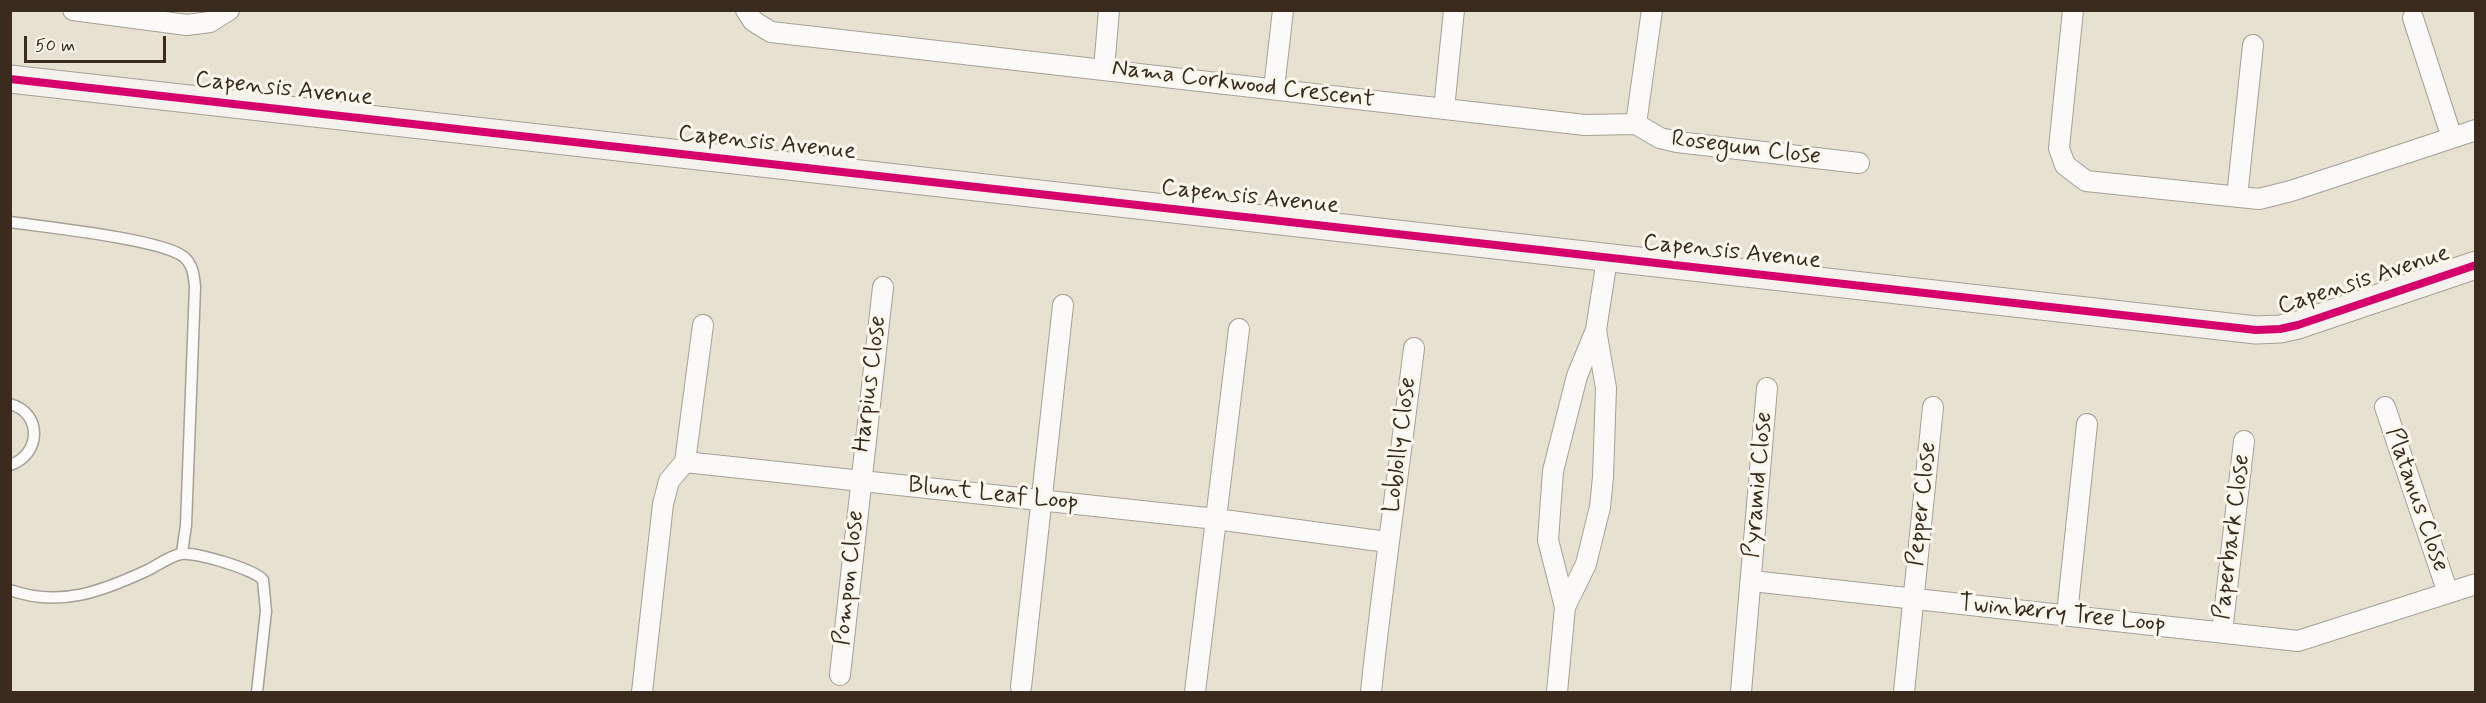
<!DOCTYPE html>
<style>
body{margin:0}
#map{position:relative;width:2486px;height:703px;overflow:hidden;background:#e7e1d2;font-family:Mynerve,sans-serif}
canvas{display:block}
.frame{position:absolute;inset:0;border:12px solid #3b2a1e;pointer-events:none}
.scale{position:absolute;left:24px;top:36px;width:142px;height:27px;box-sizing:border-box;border:3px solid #3b2a1e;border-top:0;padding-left:8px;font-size:18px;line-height:21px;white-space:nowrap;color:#3b2a1e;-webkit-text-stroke:4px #fbf7ec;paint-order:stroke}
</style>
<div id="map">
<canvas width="2486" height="703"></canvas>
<div class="frame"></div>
<div class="scale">50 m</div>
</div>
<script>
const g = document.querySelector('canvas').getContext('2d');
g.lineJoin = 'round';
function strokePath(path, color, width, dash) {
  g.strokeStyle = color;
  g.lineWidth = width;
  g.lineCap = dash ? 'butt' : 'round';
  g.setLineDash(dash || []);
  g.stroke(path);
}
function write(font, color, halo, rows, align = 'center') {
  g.font = font + ' Mynerve,sans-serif';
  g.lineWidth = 6;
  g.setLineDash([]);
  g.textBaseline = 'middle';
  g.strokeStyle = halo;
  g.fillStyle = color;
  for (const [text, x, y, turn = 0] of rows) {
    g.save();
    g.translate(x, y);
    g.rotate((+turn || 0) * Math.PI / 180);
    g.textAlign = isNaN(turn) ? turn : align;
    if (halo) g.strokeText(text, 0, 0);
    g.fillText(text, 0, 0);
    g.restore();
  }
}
const lane = new Path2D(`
 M10,222c34,5 152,17 174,35 9,8 10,19 11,30l-9,238 -4,28
 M10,404c33,9 31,51 0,61
 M10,590c50,18 93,1 138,-20 10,-5 22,-14 33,-16 13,-3 75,16 82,26l3,31 -9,81`);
const street = new Path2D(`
 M73,10l114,15 23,-3 19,-12
 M746,10l7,11 18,11 814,93 51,-1
 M2073,10l-14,138 6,17 21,16 173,18 32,-8 185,-61
 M2413,18l39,120
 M1104,69l5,-59
 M1274,89l9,-79
 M1444,109l10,-99
 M1636,124l24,14 17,4 182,21
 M1636,124l16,-114
 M2237,197l16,-152
 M2385,407l63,186
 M685,462l531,57 171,23
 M685,462l18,-137
 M1752,581l546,60 178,-57
 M1565,607l-17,-67 5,-69 24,-95 19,-46 11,-71
 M2067,614l20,-190
 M2222,632l22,-191
 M840,675l43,-388
 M1021,687l42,-382
 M642,692l21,-188 6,-23 16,-19
 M1195,692l44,-363
 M1371,692c12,-115 29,-229 43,-344
 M1557,692l8,-85 21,-43 14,-57 3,-30 3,-89 -10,-58
 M1741,692l26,-304
 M1904,692l29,-285`);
const secondary = new Path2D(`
 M10,79l2246,251 24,-1 18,-4 178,-60`);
strokePath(lane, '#a6a096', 13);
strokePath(street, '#a6a096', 22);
strokePath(secondary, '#a6a096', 29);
strokePath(lane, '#fbfaf8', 10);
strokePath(street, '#fbfaf8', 20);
strokePath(secondary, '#f5f2ee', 27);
strokePath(new Path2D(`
 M10,79l2246,251 24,-1 18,-4 178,-60`), '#d6006c', 8);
write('24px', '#3b2a1e', '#fbf7ec', [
 ["Nama Corkwood Crescent",1243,85,7],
 ["Capensis Avenue",284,90,6],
 ["Capensis Avenue",767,144,6],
 ["Rosegum Close",1746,149,7],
 ["Capensis Avenue",1250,198,6],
 ["Capensis Avenue",1732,253,6],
 ["Capensis Avenue",2364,281,-18],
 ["Harpius Close",871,384,-83],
 ["Loblolly Close",1401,445,-83],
 ["Pyramid Close",1759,485,-85],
 ["Blunt Leaf Loop",993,495,6],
 ["Platanus Close",2416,500,71],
 ["Pepper Close",1923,504,-84],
 ["Paperbark Close",2233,537,-83],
 ["Pompon Close",850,578,-84],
 ["Twinberry Tree Loop",2062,615,6]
]);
</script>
